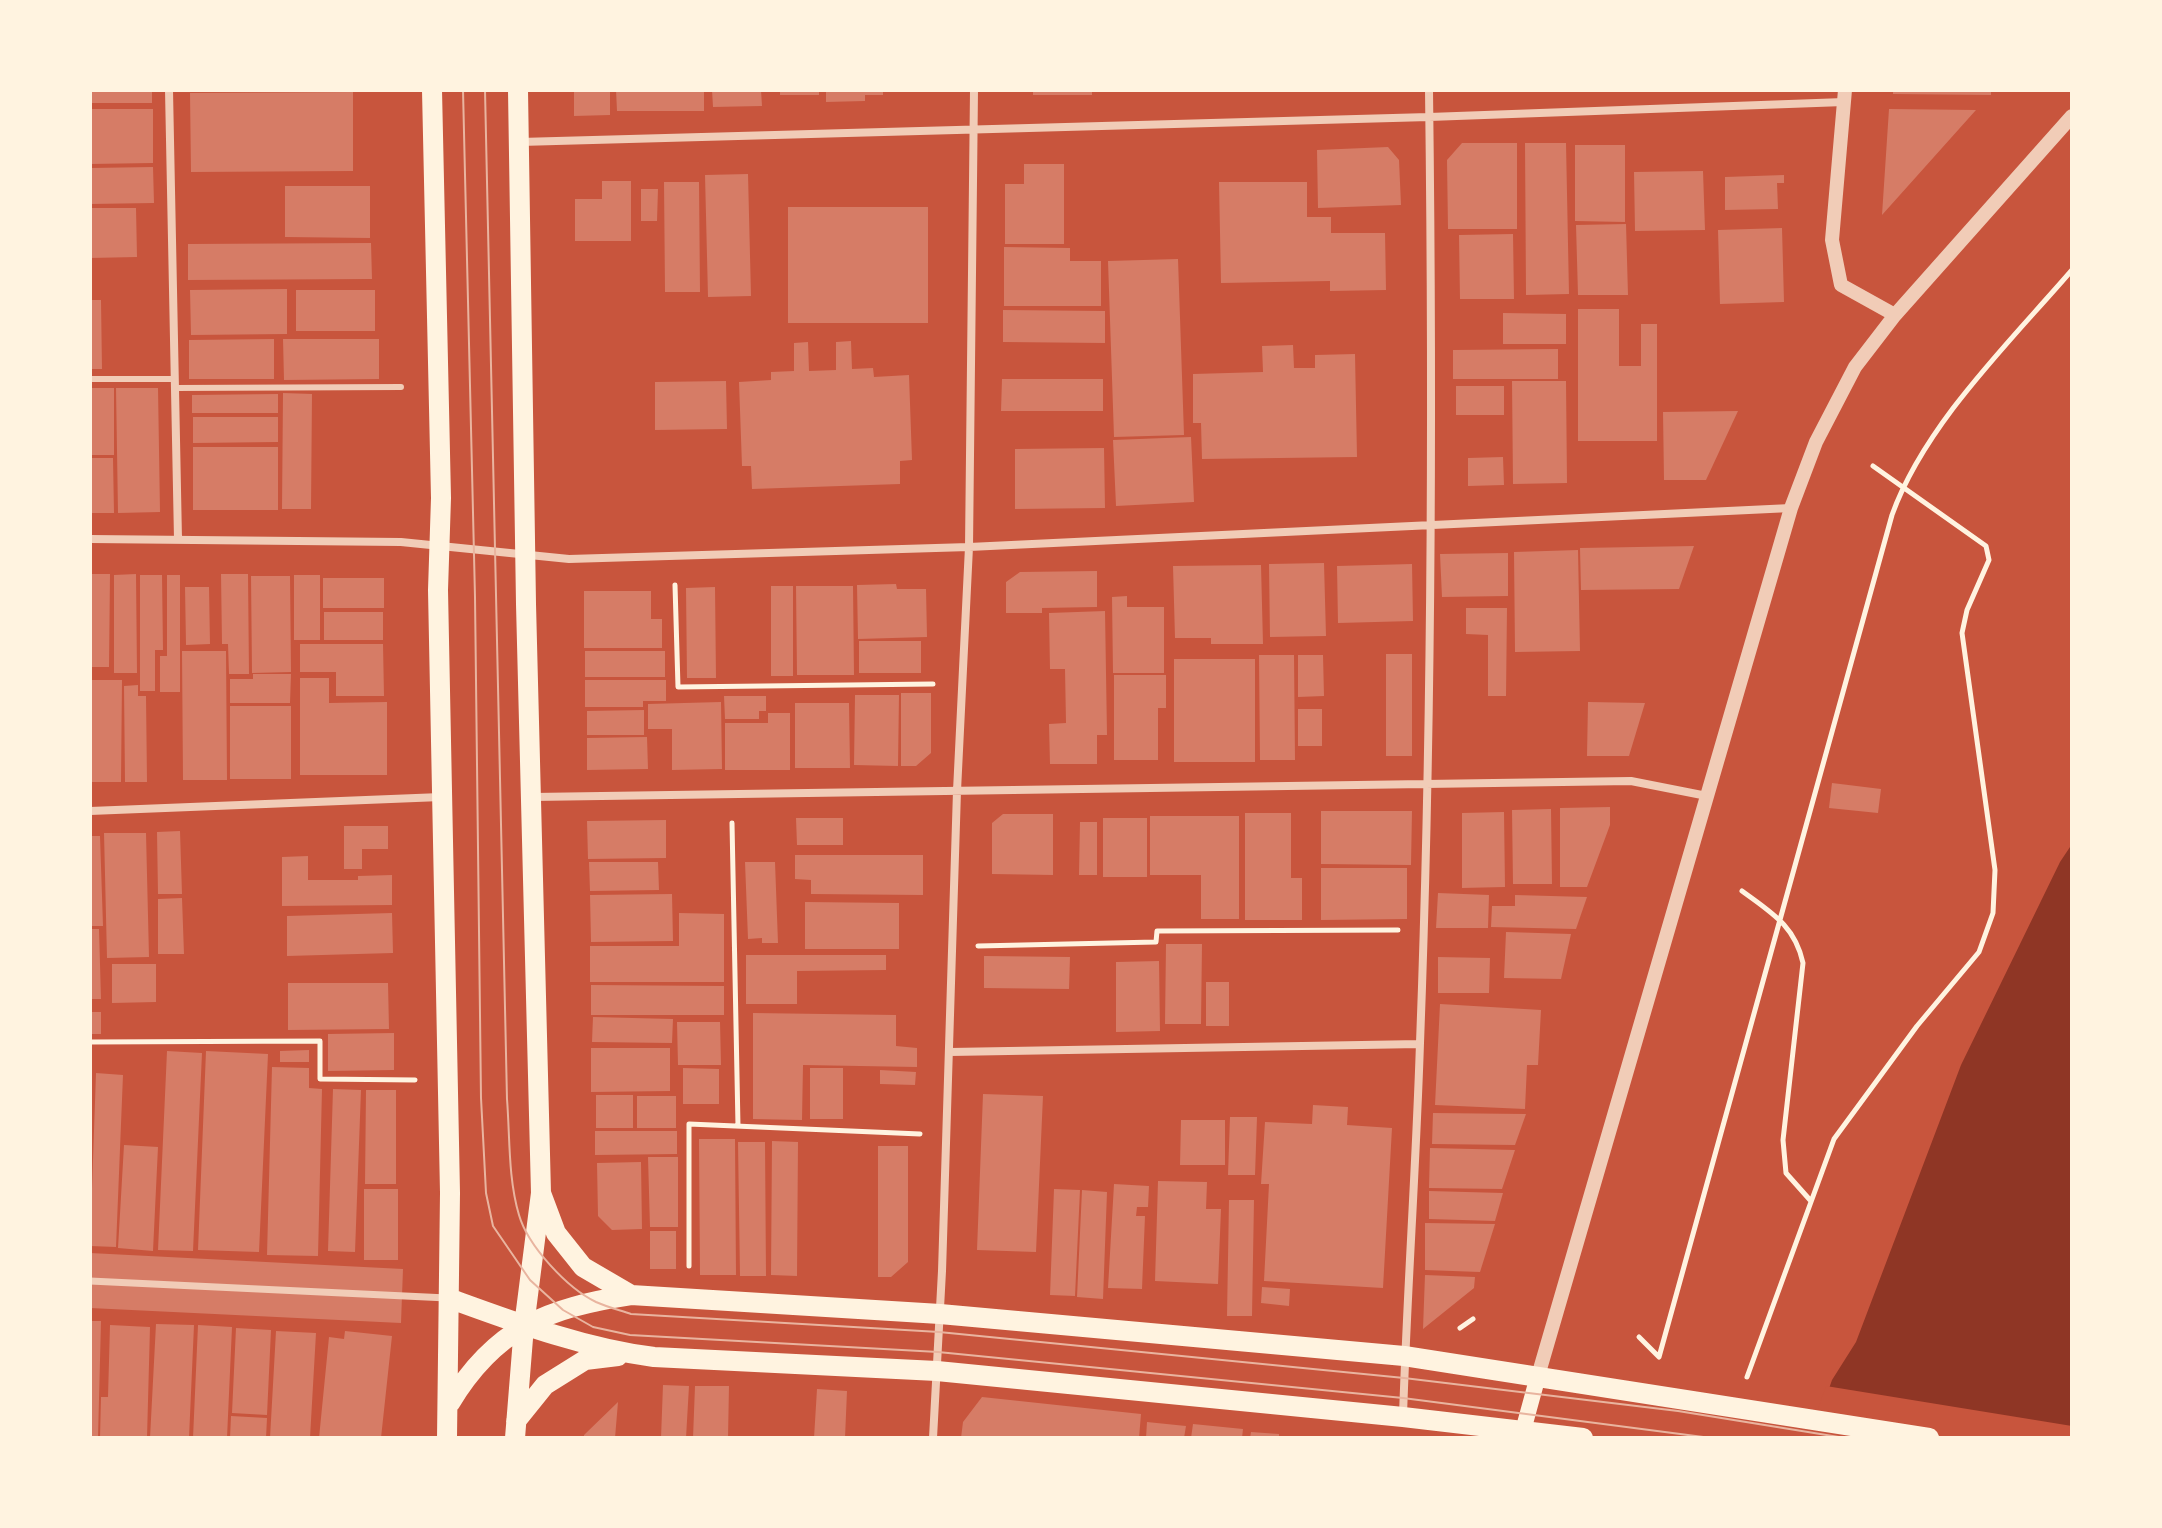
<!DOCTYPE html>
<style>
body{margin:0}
#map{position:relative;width:2162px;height:1528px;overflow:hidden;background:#c8553d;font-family:"DejaVu Sans",sans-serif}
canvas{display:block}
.frame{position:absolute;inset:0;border:92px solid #fff3e0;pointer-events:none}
</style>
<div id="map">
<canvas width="2162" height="1528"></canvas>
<div class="frame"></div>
</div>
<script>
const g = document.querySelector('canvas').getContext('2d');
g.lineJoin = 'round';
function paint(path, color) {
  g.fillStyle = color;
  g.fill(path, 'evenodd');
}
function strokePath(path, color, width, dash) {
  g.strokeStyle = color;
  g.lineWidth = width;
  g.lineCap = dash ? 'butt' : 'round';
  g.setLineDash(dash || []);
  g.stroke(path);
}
paint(new Path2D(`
 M2072,844v594h-260l20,-58 24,-38 105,-277 99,-203z`), '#8f3625');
paint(new Path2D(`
 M1826,1386l246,40v12h-264z`), '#c8553d');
paint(new Path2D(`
 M90,90h62v13h-62z
 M574,90h36v25l-36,1z
 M616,90h88v21h-87z
 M712,90h49l1,16 -49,1z
 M780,90h39v5h-39z
 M826,90h57v5h-18v6l-39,1z
 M1033,90h59v5h-59z
 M1893,90h98v5l-98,-1z
 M353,92v79l-162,1 -1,-79z
 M90,109h63v54l-63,1z
 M1889,109l87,1 -94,105z
 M1462,143h55v86h-69l-1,-69z
 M1525,143h41l3,151 -43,1z
 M1575,145h50v77l-50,-1z
 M1388,147l11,13 2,45 -83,3 -1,-58z
 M1024,164h40v80h-59v-60h19z
 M153,167l1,36 -64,1v-36z
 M1703,171l2,59 -70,1 -1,-59z
 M748,174l3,122 -43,1 -3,-122z
 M1784,175v8h-7l1,26 -53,1v-33z
 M602,181h29v60h-56v-42h27z
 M664,182h35l1,110h-35z
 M1219,182h88v35h24v16h54l1,57 -56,1v-10l-109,2z
 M285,186h85v52l-85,-1z
 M641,189h17l-1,32h-16z
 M788,207h140v116h-140z
 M90,208h46l1,49 -47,1z
 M1626,224l2,71h-50l-2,-70z
 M1782,228l2,74 -64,2 -2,-74z
 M1513,234l1,65h-54l-1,-64z
 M371,243l1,36 -184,1v-36z
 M1004,247l66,1v13h31v45h-97z
 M1178,259l6,176 -70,2 -6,-176z
 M287,289v45l-96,1 -1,-45z
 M296,290h79v41h-79z
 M90,300h11l1,69h-12z
 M1578,309h41v57h22v-42h16v117h-79z
 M1003,310l102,1v32l-102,-1z
 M1503,313l63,1v30h-63z
 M274,339v40h-85v-39z
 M283,339h96v40l-95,1z
 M851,341l1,28 21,-1 1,9 35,-2 3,85 -12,1v23l-148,5 -1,-23h-9l-3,-84 32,-2v-8l23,-1v-28l14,-1 1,29 27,-1v-28z
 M1293,345l1,23h21v-13l40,-1 2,103 -155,2 -1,-36h-8v-49l70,-2 -1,-26z
 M1558,349v30h-105v-29z
 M1002,379h101v32h-102z
 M726,381l1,48 -72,1v-48z
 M1512,381h54l1,102 -54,1z
 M1456,386h48v29h-48z
 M90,388h24v67h-24z
 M116,388h42l2,124 -42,1z
 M283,393l29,1 -1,115h-29z
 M278,394v19h-86v-18z
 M1738,411l-32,69h-42l-1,-68z
 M193,417h85v25l-85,1z
 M1191,437l3,65 -78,4 -3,-66z
 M193,447h85v63h-85z
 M1104,448l1,60 -90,1v-60z
 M1503,457l1,28 -36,1v-28z
 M90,458h23l1,55h-24z
 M1694,546l-15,43 -98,1 -1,-42z
 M1578,550l2,101 -65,1 -1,-100z
 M1508,553v43l-66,1 -2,-43z
 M1324,563l2,73 -56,1 -1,-73z
 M1412,564l1,57 -75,2 -1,-57z
 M1261,565l2,79h-52v-6h-36l-2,-72z
 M1097,571v36l-55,1v5h-36v-31l14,-10z
 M90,574h20l-1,93h-19z
 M136,574l1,99h-23v-98z
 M221,574h27l1,100h-20l-1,-30h-6z
 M140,575h22l1,75h-8v41h-15z
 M167,575h13v117h-20v-36h7z
 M294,575h26v65h-26z
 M251,576h39l1,96 -39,1z
 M323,578h61v30h-61z
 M896,584l1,5h29l1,48 -69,2 -1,-54z
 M771,586h22v90h-22z
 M796,586h57l1,89h-57z
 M185,587h24l1,57 -24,1z
 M715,587l1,91h-29l-1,-90z
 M584,591h67v28h11v29h-78z
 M1127,596v11h37v66h-51l-1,-76z
 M1466,608h41l-1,88h-18v-61l-22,-1z
 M1105,611l2,124h-10v29h-47l-1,-40 17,-1 -1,-54h-15l-1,-56z
 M324,612h59v28h-59z
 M859,641h62v32h-62z
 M300,644h83l1,52h-48v-24h-36z
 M182,651h44l1,129h-44z
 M585,651h80v26h-80z
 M1386,654h26v102h-26z
 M1259,655h35l1,105h-35z
 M1298,655h25l1,41 -26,1z
 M1174,659h81v103h-81z
 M253,674h38l-1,29h-60v-24h23z
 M1114,675h52v33h-8v52h-44z
 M300,678h29v25l58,-1v73h-87z
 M90,680h32l-1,102h-31z
 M585,680h81v21h-23v6h-58z
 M138,685v11h8l1,86h-22l-1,-96z
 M901,693h30v60l-15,13h-15z
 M855,695h44l-1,71 -44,-1z
 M724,696h42v15h-7v8h-34z
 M721,702l1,67 -50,1v-41h-24v-25z
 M1588,702l57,1 -16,53h-42z
 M795,703h54l1,65h-55z
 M230,706h61v73h-61z
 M1298,709h24v37h-24z
 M644,710v25h-57v-24z
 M768,713h22v57h-65v-47h43z
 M647,737l1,32 -61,1v-32z
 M1832,783l49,6 -3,24 -49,-5z
 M1610,807v18l-23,62h-27v-79z
 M1551,809l1,75h-39l-1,-74z
 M1321,811h91l-1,54 -90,-1z
 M1504,812l1,75 -43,1v-75z
 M1245,813h46v65h11v42h-57z
 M1003,814h50v61l-61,-1v-51z
 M1150,816h89v103h-38v-44h-51z
 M796,818h47v27h-46z
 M1103,818h44v59h-44z
 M666,820v38l-78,1 -1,-38z
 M1080,822h17v53h-18z
 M344,826h44v23h-26v20h-18z
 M180,831l2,63h-24l-1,-62z
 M104,833h42l3,124 -42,1z
 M90,836h10l3,90h-13z
 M795,855h128v40l-112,-1v-14l-16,-1z
 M308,856v24h50v-4l34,-1v30l-110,1v-49z
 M589,862h69l1,28 -69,1z
 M745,862h30l3,81h-16v-5l-14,1z
 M1321,868h86v51l-86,1z
 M1438,893l51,2 -1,33h-52z
 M672,894l1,47 -82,1 -1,-47z
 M1515,895l72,2 -11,32 -85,-2 1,-21h23z
 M182,898l2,56h-26v-55z
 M805,902l94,1v46h-94z
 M392,913l1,40 -106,3v-40z
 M679,913l45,1v68h-134v-36h89z
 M90,929h9l2,70h-11z
 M1506,932l65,2 -10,45 -57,-1z
 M1166,944h36l-1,80h-36z
 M746,955h140v15l-89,1v33h-51z
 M984,956l86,1 -1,32 -85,-1z
 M1438,957l52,1 -1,35h-51z
 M1159,961l1,70 -44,1v-70z
 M112,964h44v38l-44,1z
 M1206,982h23v44h-23z
 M288,983h100l1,46 -101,1z
 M591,985l133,1v29h-133z
 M1440,1004l101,6 -3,55h-11l-2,44 -90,-4z
 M90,1012h11v22h-11z
 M753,1013l143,2v31l21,2v19l-114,-2 -1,55 -49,-1z
 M593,1017l80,2 -1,24 -80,-1z
 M677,1022h43l1,43h-43z
 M394,1033v37l-66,1v-37z
 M591,1048h79v43l-79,1z
 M309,1050v12h-29v-11z
 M167,1051l35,2 -9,198 -35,-1z
 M206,1051l62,3 -9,198 -61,-2z
 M272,1067l37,1v20l13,1 -4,167 -51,-1z
 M683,1068l36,1v35h-36z
 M810,1068h33v51h-33z
 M880,1070l36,2 -1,13 -35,-1z
 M96,1073l27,2 -7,172 -26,-1z
 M333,1089l28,1 -6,162 -27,-1z
 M366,1090h30v94h-31z
 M983,1094l60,2 -7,156 -59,-2z
 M596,1095h37v33h-37z
 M637,1096h39v32h-39z
 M1313,1105l35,2 -1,18 45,3 -9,160 -119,-7 5,-97h-8l4,-62 47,2z
 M1433,1113l93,1 -11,31 -83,-1z
 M1230,1117h27l-2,58h-27z
 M1181,1120h44v45h-45z
 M595,1131h82v23l-82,1z
 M699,1139h36l1,136h-36z
 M772,1141l26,1 -1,134 -26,-1z
 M738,1142h27l1,134h-26z
 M124,1145l34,2 -5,104 -35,-3z
 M878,1146h30v116l-17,15h-13z
 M1430,1148l85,2 -13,39 -73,-1z
 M648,1157h30v70h-28z
 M641,1162l1,67 -30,1 -14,-14 -1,-53z
 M1158,1181l49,1 -1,27h15l-3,75 -63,-3z
 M1114,1184l35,2 -1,21h-11l-1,9h9l-3,73 -34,-1z
 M364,1189h34v71h-34z
 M1054,1189l26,1 -5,106 -25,-1z
 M1082,1190l25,2 -4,107 -26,-2z
 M1429,1191l74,2 -8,28 -66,-2z
 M1229,1200h25l-2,116h-25z
 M1425,1223l70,1 -15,48 -55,-2z
 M650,1231h26v38h-26z
 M90,1253l313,16 -2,54 -311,-15z
 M1425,1275l50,2 -1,11 -51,41z
 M1262,1287l28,2 -1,17 -28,-3z
 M90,1321h11l-3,117h-8z
 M156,1324l38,1 -5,113h-39z
 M110,1325l40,2 -3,111h-47l1,-41h7z
 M198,1325l34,2 -5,111h-34z
 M236,1328l35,2 -4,85 -35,-2z
 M276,1331l40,2 -6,105h-40z
 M345,1331l47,5 -11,102h-62l10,-101 15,2z
 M663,1385l26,1 -3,52h-25z
 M695,1386h34l-1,52h-35z
 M817,1389l30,2 -2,47h-31z
 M982,1397l159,17 -2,24h-178l2,-16z
 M618,1402l-3,36h-31v-3z
 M231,1416l36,2 -1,20h-36z
 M1147,1422l39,4 -2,12h-38z
 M1193,1424l50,5 -1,9h-51z
 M1251,1432l28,2v4h-29z`), '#d67c66');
strokePath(new Path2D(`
 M675,585l3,102 255,-3
 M732,823l6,303
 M1742,891c30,22 53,35 61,72l-20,177 3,33 24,27
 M978,946l178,-4 1,-11 241,-1
 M90,1042l230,-1v38l95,1
 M689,1266v-142l231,10
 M1460,1328l13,-9
 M1639,1337l20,20 233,-842c33,-91 117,-172 180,-245
 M1747,1377l87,-238 83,-113 62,-74 14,-39 2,-43 -33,-237 5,-23 22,-50 -3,-14 -113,-80`), '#fff3e0', 5);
strokePath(new Path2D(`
 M90,379h85
 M175,388l226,-1`), '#f1ccb7', 6);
strokePath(new Path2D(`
 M90,1281l357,17`), '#f1ccb7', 7);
strokePath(new Path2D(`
 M169,90l9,449
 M520,142l909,-25 415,-15
 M90,539l311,3 168,17 400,-12 822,-39
 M533,797l1098,-16 76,15
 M90,811l351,-14
 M950,1052l470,-8
 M1403,1416c4,-124 13,-248 17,-373 12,-317 13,-635 9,-953
 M933,1438l9,-167 15,-480 12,-244 5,-457`), '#f1ccb7', 8);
strokePath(new Path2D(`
 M1845,90l-13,150 9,45 54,30
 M1538,1376l253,-868 25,-66 39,-75 40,-52 177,-199`), '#f1ccb7', 14);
strokePath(new Path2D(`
 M1521,1438l17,-62`), '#fff3e0', 16);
strokePath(new Path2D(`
 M432,90l9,408 -3,92 12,603 -3,245
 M541,1193l15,40 27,34 48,28 309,19 464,42 525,82
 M451,1299c66,24 133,49 203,58l283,14 466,46 180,21
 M450,1403c45,-75 97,-95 181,-108
 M516,1421l29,-36 40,-25 33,-4
 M515,1438l9,-112 17,-133 -15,-589 -8,-514`), '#fff3e0', 20);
strokePath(new Path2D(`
 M463,90l12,507 6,501 5,95 7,33 37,54 33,30 30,17 37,8 308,17 465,46 308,40
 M485,90l22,1009c3,38 1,79 12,116 9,31 48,73 77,87 11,5 23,8 35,12l308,18 465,46 274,33 167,27`), '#e9b49f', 2);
</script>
